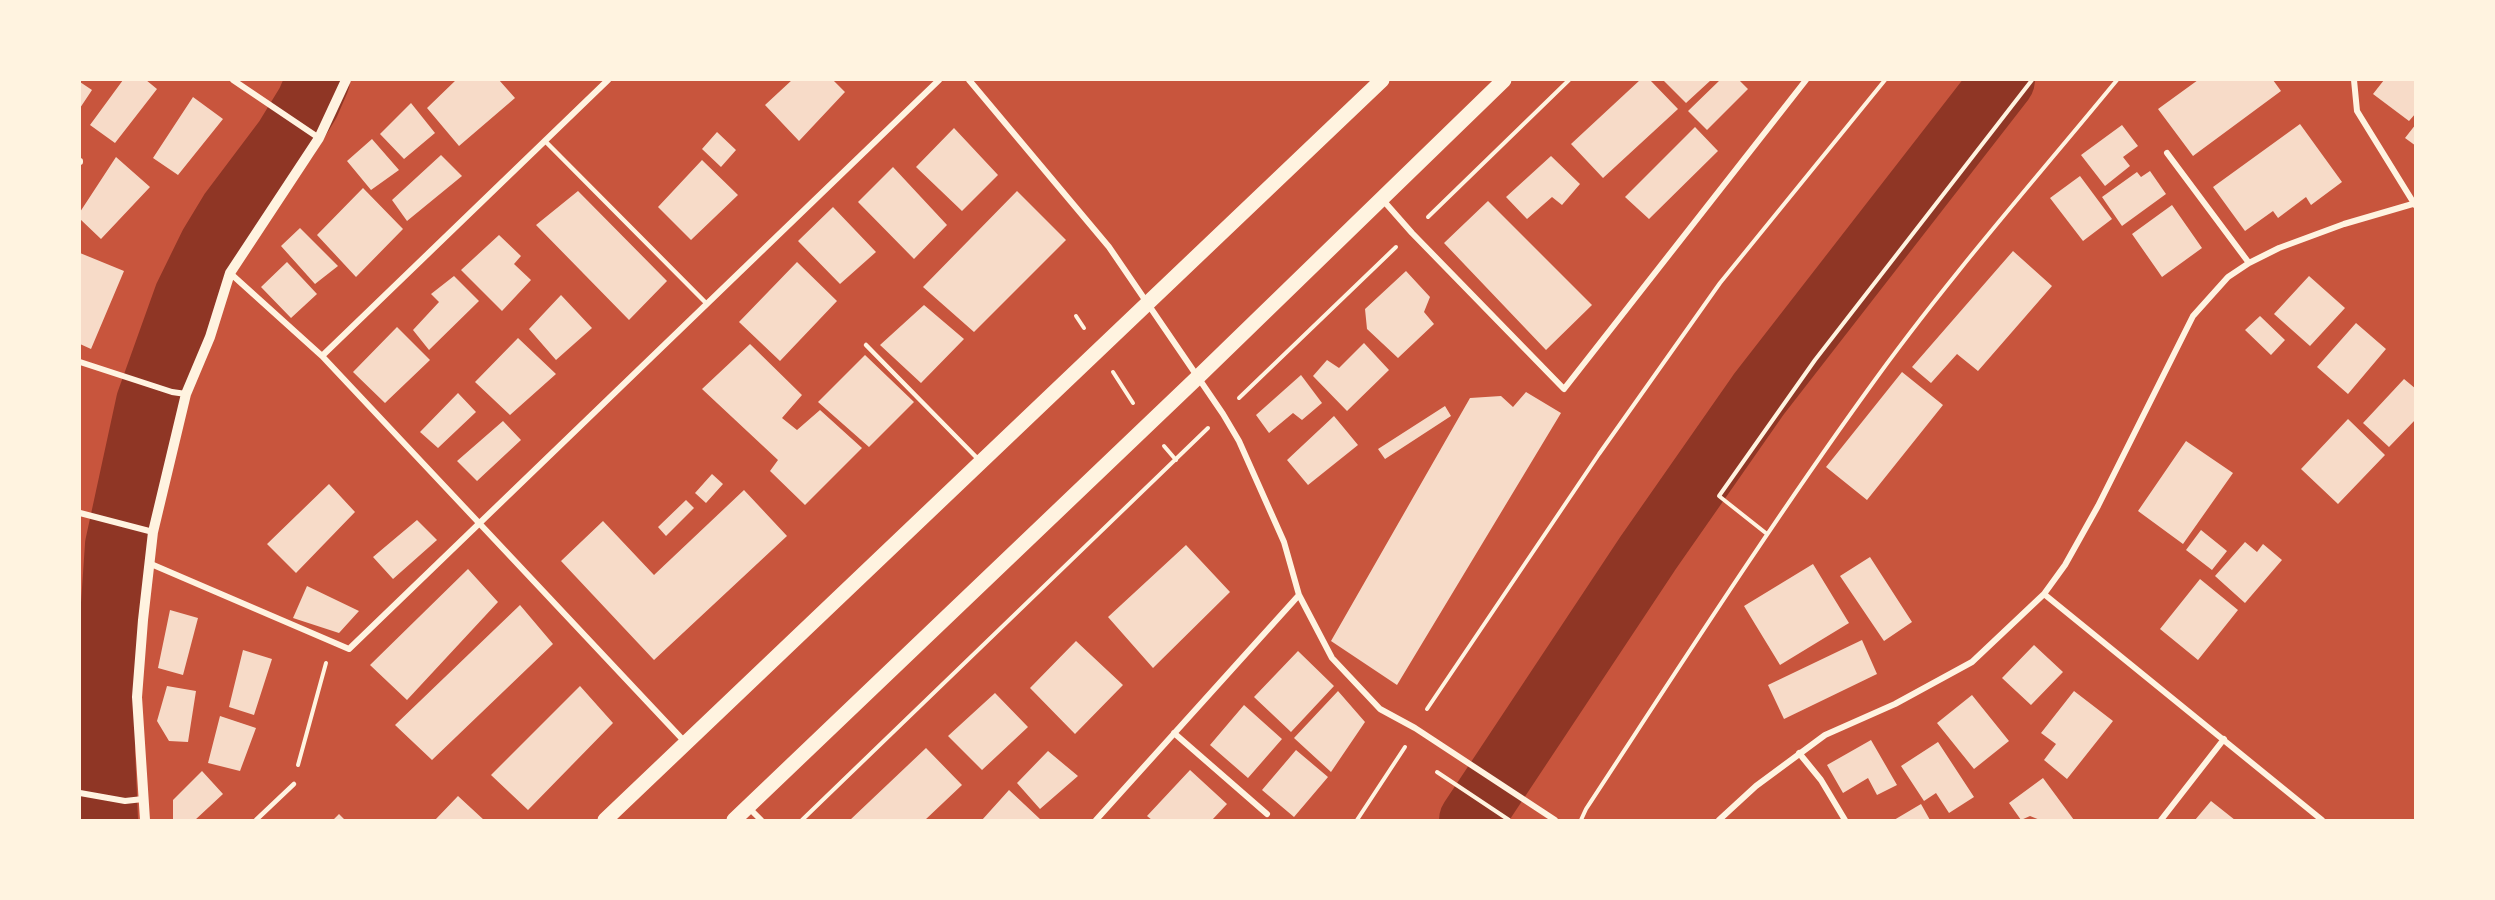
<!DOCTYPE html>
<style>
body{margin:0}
#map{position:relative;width:2495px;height:900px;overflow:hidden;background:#c8553d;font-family:"Space Grotesk",sans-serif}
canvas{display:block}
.frame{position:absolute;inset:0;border:81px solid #fff3e0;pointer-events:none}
</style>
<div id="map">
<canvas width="2495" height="900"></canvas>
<div class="frame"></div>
</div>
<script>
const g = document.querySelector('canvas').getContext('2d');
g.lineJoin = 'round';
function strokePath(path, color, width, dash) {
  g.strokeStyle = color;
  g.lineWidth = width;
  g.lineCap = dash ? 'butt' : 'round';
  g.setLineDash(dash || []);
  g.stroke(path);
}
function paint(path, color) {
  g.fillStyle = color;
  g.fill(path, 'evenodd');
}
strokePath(new Path2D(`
 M106,820l-3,-69 14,-206 31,-143 38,-106 25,-51 20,-33 55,-73 22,-36 10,-23
 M1471,820l177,-267 111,-159 244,-314`), '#8f3625', 64);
paint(new Path2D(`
 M123,80h23l11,9 -42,54 -25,-18z
 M456,80h43l16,18 -56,48 -32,-38z
 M792,80h41l12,12 -46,49 -34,-36z
 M1640,80h10l28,29 -75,69 -32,-34z
 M1663,80h48l-25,23z
 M1720,80h19l9,9 -41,41 -19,-19z
 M2198,80h75l8,11 -88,65 -35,-47z
 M2384,80h32v33l-7,8 -36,-27z
 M80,82l12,8 -12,18z
 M193,97l30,22 -45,56 -25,-17z
 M411,103l24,30 -31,26 -24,-25z
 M2300,124l42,58 -31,23 -5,-8 -28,21 -5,-7 -28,20 -32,-44z
 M2416,124v22l-11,-8z
 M2122,125l16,21 -15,11 7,9 -25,20 -24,-31z
 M1695,127l23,24 -69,68 -24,-22z
 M954,128l44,47 -36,36 -46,-44z
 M717,132l19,18 -15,17 -19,-18z
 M372,139l27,31 -28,20 -24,-29z
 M441,155l21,21 -55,45 -15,-21z
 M1551,156l29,28 -18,21 -10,-8 -25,22 -21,-22z
 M116,157l34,30 -49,52 -21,-20v-7z
 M702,160l36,35 -47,45 -33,-33z
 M893,167l54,58 -33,34 -56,-57z
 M2150,171l16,23 -44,32 -20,-29 35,-25 4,5z
 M2080,176l32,43 -29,22 -33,-43z
 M363,188l40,41 -47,48 -39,-42z
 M578,191l89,90 -38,39 -93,-95z
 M1017,191l49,49 -92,92 -51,-45z
 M1488,201l104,104 -46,45 -102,-107z
 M2172,205l30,43 -40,29 -30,-43z
 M833,207l43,45 -36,32 -42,-43z
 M300,228l38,38 -23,18 -34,-38z
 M499,235l22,21 -7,8 17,16 -29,31 -41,-41z
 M2013,251l39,35 -74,85 -21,-17 -26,29 -19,-16z
 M80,253l44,18 -33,78 -11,-5z
 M287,262l30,32 -26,24 -30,-31z
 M797,262l40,39 -57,60 -41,-39z
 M1406,271l24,26 -6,15 10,12 -36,34 -31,-29 -2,-20z
 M454,276l25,25 -50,49 -16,-20 26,-28 -8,-8z
 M2309,276l36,32 -35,38 -36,-32z
 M561,295l31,33 -36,32 -27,-31z
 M924,305l40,34 -43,44 -41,-38z
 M2260,316l25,24 -14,15 -26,-25z
 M2356,323l30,26 -38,45 -31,-27z
 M397,327l33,33 -45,43 -32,-31z
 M518,338l38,36 -46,41 -35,-33z
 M1364,343l25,27 -42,41 -34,-35 14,-16 12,8z
 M750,344l52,51 -20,23 15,12 23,-20 42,38 -57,57 -35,-34 8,-11 -76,-71z
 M865,355l49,47 -45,45 -51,-45z
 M1902,372l41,33 -76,95 -41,-33z
 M1301,375l21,28 -20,17 -9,-7 -24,20 -13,-18z
 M2404,379l12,10v30l-27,28 -26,-24z
 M1526,392l35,21 -164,272 -66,-44 139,-243 31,-2 12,11z
 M458,393l18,19 -38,36 -18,-16z
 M1445,406l6,10 -66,43 -7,-10z
 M1334,416l24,29 -50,40 -21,-25z
 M2348,419l37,36 -47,49 -37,-35z
 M503,421l18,19 -44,41 -20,-20z
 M2186,441l47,32 -50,71 -45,-33z
 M712,474l11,10 -17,19 -11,-10z
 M329,484l26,28 -59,61 -29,-29z
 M744,490l43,46 -133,124 -93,-99 42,-40 51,54z
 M686,500l8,8 -28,28 -8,-9z
 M417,520l20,20 -44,39 -20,-22z
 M2201,530l26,21 -15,19 -26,-20z
 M2245,542l12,10 6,-8 19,16 -37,43 -30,-27z
 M1186,545l44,47 -77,76 -45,-51z
 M1870,557l42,65 -28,19 -44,-65z
 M1813,564l36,59 -69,42 -36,-59z
 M468,569l30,33 -91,98 -37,-35z
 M2200,579l38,31 -40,50 -38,-31z
 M307,586l52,25 -20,22 -46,-15z
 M520,605l33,39 -121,116 -37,-35z
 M170,610l28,8 -15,57 -25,-7z
 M1862,640l15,34 -93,45 -16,-34z
 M1076,641l47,44 -48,49 -45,-46z
 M2034,645l29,27 -32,33 -29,-27z
 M243,650l29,9 -18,56 -25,-8z
 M1298,651l36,35 -43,46 -37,-35z
 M167,686l29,5 -8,51 -19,-1 -12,-20z
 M580,686l33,37 -85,87 -37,-35z
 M1338,691l27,31 -34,50 -37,-34z
 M2074,691l39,30 -46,58 -23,-19 12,-16 -15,-11z
 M995,693l33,34 -46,43 -34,-34z
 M1972,695l37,46 -35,28 -37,-46z
 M1244,705l38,34 -34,39 -38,-33z
 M220,716l36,12 -16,43 -32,-8z
 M1871,740l26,45 -20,10 -9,-17 -25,15 -16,-28z
 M1938,742l36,55 -25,16 -13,-20 -12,8 -23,-35z
 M926,748l36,37 -37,35h-75z
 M1296,750l32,27 -34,40 -32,-27z
 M1048,751l30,25 -38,33 -23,-26z
 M1190,770l37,34 -15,16h-60l-5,-4z
 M202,771l21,23 -28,26h-22v-20z
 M2043,778l31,42h-34l-10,-4 -9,4 -12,-17z
 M1009,790l31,29 -2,1h-56z
 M458,796l26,24h-49z
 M2211,801l24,19h-40z
 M1921,804l9,16h-36z
 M339,814l6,6h-12z`), '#f7dbc8');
strokePath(new Path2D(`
 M1428,217l141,-137
 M1076,316l8,12
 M1113,372l20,31
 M1239,398l157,-151
 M1164,446l12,14
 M1767,534l-48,-38 96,-136 217,-280
 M1427,709l172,-255 121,-171 165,-203
 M298,765l28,-102
 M1437,772l72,48
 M802,820l406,-392
 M1357,820l48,-73
 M1581,820l5,-11c92,-140 183,-282 281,-418 77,-108 166,-209 250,-311`), '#fff3e0', 4);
strokePath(new Path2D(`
 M545,141l162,163
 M866,345l113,115
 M256,820l38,-36`), '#fff3e0', 4.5);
strokePath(new Path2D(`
 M233,80l86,58
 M969,80l140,167 114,167 16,27 45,101 15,53 33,63 48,51 35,19 140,92
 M2354,80l3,31 58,94
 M2167,153l82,110
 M80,161v1
 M1382,199l30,34 152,156 242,-309
 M230,273l92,83 363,386
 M322,356l286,-276
 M80,362l92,30 14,2
 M80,513l73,19
 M151,564l198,85 590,-569
 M2044,594l278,226
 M1174,733l93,81
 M1799,753l22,27 24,40
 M80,793l45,8 18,-2
 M749,808l12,12
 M1096,820l203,-225
 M1719,820l37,-34 69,-51 70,-31 77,-42 72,-68 21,-29 33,-59 95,-190 35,-39 21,-14 30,-15 65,-24 72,-21
 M2161,820l63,-81`), '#fff3e0', 6);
strokePath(new Path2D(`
 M145,820l-8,-123 6,-77 10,-88 33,-138 24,-57 20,-64 89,-135 27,-58`), '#fff3e0', 10);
strokePath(new Path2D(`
 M605,820l777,-740
 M734,820l465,-444 305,-296`), '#fff3e0', 15);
</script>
